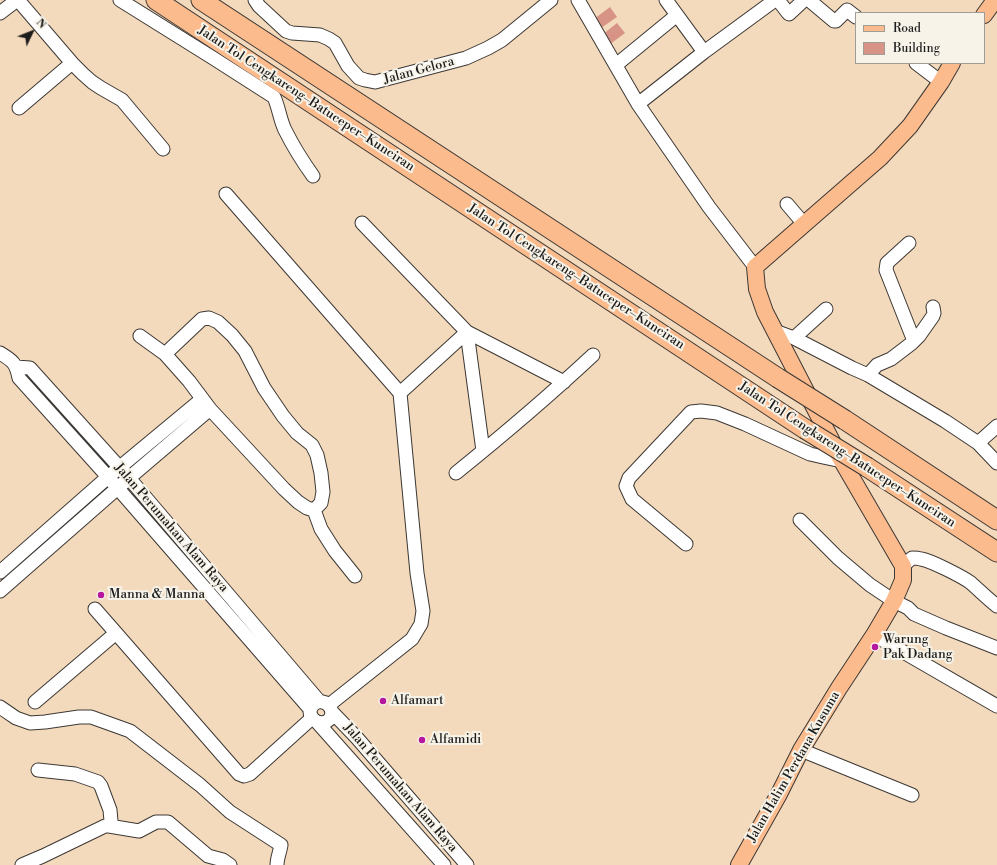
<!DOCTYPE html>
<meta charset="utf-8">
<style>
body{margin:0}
#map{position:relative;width:997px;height:865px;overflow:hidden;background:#f4dabc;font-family:"Libre Bodoni",serif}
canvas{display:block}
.legend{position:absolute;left:855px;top:12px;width:130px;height:52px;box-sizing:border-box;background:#f7f3e8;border:1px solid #9f9d96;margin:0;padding:5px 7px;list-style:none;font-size:12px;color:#1c1c1c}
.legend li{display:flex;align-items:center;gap:8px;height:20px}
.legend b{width:20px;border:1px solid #9f9d96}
.north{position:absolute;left:12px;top:12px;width:40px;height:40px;-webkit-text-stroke:3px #f7f3e8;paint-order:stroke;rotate:47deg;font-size:11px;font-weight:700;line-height:16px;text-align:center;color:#1c1c1c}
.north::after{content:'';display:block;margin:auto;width:14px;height:18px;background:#1c1c1c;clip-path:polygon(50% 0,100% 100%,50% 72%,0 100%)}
</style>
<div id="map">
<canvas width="997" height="865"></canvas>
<ul class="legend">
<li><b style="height:5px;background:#fbbb8d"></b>Road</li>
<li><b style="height:11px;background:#d79486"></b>Building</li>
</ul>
<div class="north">N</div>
</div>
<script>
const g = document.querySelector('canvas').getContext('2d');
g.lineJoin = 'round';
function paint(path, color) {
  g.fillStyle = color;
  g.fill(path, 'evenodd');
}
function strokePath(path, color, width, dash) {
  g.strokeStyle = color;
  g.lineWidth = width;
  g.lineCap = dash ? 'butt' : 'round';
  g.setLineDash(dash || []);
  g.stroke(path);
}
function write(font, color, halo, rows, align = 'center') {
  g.font = font + ' "Libre Bodoni",serif';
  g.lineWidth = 4;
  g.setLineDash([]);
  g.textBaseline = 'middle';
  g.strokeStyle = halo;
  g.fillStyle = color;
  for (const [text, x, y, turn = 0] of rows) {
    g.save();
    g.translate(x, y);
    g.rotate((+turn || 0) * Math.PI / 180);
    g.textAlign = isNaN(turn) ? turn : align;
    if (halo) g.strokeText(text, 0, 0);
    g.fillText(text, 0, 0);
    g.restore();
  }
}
paint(new Path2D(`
 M610,7l7,10 -16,11 -7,-9z
 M617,23l8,10 -16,12 -7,-10z`), '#d79486');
const minor = new Path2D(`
 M18,0l54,63 11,11 9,8 9,6 21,12 41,49
 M120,0l93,58 61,39c5,11 6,23 11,33 8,16 18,32 28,46
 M255,0l4,6 27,25 6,2 28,2 9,4 6,4 13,23 11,12 6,2 10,2 91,-24 22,-10 14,-8 49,-40
 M578,0l60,104 71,103 46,60
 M666,0l38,52
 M778,0l10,13 1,1 15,-14
 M809,0l25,21h2l11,-11 9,7
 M0,13l17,-13
 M916,63l25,19
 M616,65l61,-50
 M638,104l66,-52 71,-52
 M19,108l53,-45
 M226,194l174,199 17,180 6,38 -2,13 -9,15 -83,66
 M787,204l17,20
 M362,223l105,109 16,119
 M775,331l19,7 58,30 16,7 77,46 33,22 19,20
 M140,336l25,18 24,27 21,28 74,80 14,13 9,6 7,2 7,19 14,22 20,25
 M794,338l32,-29
 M914,341l5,-5 14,-20 1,-3 -1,-6
 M0,353c13,8 16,10 19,25l89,99 202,232
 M165,354l37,-35 7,-1 9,4 14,13 13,16 19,37 19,28 14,17 15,12 5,10 4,18 2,19 -2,11 -7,7
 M16,367l14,1 99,110 190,223
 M868,375l9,-10 14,-6 21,-16 2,-2 -28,-71 1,-7 22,-20
 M400,393l67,-61 97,50
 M978,443l19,-17
 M456,473c47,-38 93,-77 137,-118
 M800,520l38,38 32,27 24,16 14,7 6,6 32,14 51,20
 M686,544l-54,-45 -6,-13 3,-8 62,-66 10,-1 16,2 28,11 65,30 13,3 19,4
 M903,566l9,-8c3,0 6,0 9,1 11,2 42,18 50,24 9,8 17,16 26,23
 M0,572l108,-95 94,-78
 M0,591l129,-113 81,-69
 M95,609l21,24
 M874,635l123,71
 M35,702l81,-69 123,141 5,2 6,-2 62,-56
 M0,707l16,11 14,5 15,-1 34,-5h12l39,14 70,54 30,27 51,33c-1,7 -4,13 -4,20
 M332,712l25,26 110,127
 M317,722c14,4 20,-11 9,-19l-7,-2c-11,5 -12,15 -2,21l127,143
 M801,750l111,45
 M38,770l37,4 23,8 3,4 9,24 1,11 -2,5
 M22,865l21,-9 62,-30h4l30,5 17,-9h12l40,34 15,4 7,5`);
const major = new Path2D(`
 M984,15l11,-15
 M739,865l40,-71 22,-44 38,-62 35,-53 20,-34 9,-21v-14l-61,-105 -77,-149 -8,-23 -2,-22 125,-109 30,-32 31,-44 11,-19`);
const highway = new Path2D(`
 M156,0l649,429
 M201,0l577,378
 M845,420l152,100
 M867,467l130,85`);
strokePath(minor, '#3c3834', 15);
strokePath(major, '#3c3834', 18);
strokePath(highway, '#3c3834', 21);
strokePath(minor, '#fff', 13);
strokePath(major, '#fbbb8d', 16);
strokePath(highway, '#fbbb8d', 19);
const highwayBridge = new Path2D(`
 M778,378l67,42
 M805,429l62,38`);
strokePath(highwayBridge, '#3c3834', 21, []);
strokePath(highwayBridge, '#fbbb8d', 19);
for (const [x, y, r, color] of [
 [101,595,4,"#b5179e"],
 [875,647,4,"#b5179e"],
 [383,701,4,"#b5179e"],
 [422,740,4,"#b5179e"]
]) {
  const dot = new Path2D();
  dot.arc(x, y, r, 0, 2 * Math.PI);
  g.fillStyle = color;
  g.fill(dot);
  strokePath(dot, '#f7f3e8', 1.5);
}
write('13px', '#1c1c1c', '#f7f3e8', [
 ["Jalan Gelora",419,71,-15],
 ["Jalan Tol Cengkareng–Batuceper–Kunciran",306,99,33],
 ["Jalan Tol Cengkareng–Batuceper–Kunciran",576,277,33],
 ["Jalan Tol Cengkareng–Batuceper–Kunciran",847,455,33],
 ["Jalan Perumahan Alam Raya",171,528,49],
 ["Jalan Halim Perdana Kusuma",794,767,-60],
 ["Jalan Perumahan Alam Raya",400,788,49]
]);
write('13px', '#1c1c1c', '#f7f3e8', [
 ["Manna & Manna",109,595],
 ["Warung",883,640],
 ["Pak Dadang",883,655],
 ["Alfamart",391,701],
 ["Alfamidi",430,740]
], 'left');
</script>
